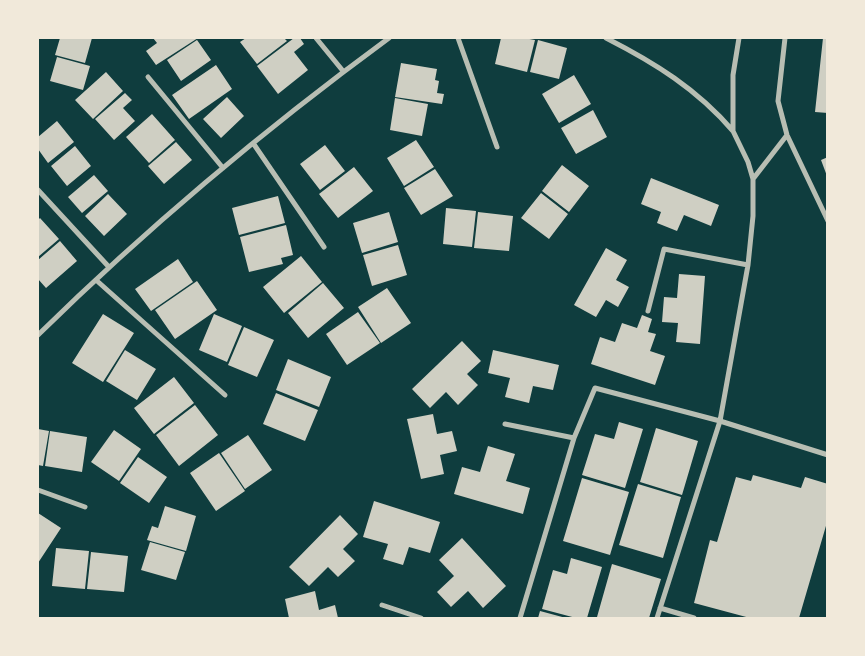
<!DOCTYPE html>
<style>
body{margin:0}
#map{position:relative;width:865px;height:656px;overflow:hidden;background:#0f3d3e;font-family:Cabin,sans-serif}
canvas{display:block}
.frame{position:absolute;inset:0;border:39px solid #f1e9da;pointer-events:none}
</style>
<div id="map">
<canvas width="865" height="656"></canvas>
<div class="frame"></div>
</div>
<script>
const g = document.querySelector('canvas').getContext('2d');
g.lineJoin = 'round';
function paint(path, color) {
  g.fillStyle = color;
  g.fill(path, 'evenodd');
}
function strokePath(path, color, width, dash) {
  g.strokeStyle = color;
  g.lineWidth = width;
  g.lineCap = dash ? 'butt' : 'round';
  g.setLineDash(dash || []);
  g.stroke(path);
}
paint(new Path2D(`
 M60,38h32l-7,25 -30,-8z
 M153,38h45l-42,27 -10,-14 11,-8z
 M246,38h38l3,3 -30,23 -17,-22z
 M294,38h6l4,6 -10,8 14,18 -30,24 -21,-28z
 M501,38h23l11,2 -8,32 -32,-8z
 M823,38h5v75l-13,-1z
 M197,40l14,20 -30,21 -14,-21z
 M538,40l29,8 -8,31 -29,-7z
 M57,57l33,9 -7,24 -33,-9z
 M401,63l36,6 -2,11 4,1 -2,12 7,1 -2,10 -47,-7z
 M216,65l16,24 -43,30 -17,-24z
 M106,72l17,19 -30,28 -18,-19z
 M574,75l17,29 -32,19 -17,-29z
 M125,93l7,7 -9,8 12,13 -21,19 -19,-21z
 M227,97l17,19 -23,22 -18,-19z
 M395,98l33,6 -6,32 -32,-6z
 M593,110l14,27 -31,17 -15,-26z
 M152,114l23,26 -26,23 -23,-26z
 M57,121l17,21 -26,21 -10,-14v-12z
 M416,140l18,27 -30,19 -17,-28z
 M176,142l16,18 -28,24 -16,-18z
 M325,145l20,26 -25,19 -20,-26z
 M75,146l16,20 -24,20 -16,-20z
 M828,157v18l-1,1 -6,-16z
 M562,165l27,21 -20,26 -27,-21z
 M354,167l19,24 -35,27 -19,-24z
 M435,169l18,27 -32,19 -17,-27z
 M94,175l14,16 -26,22 -14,-16z
 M651,178l68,27 -8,21 -27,-11 -7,16 -20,-8 4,-11 -20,-8z
 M541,193l27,21 -19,25 -28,-21z
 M108,194l19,20 -23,22 -19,-20z
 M278,196l7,27 -46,12 -7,-27z
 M446,208l30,3 -4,36 -29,-3z
 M389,212l9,30 -36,11 -9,-30z
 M478,212l35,4 -4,35 -35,-3z
 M40,218l19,21 -21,18v-37z
 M286,225l7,30 -12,3 2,6 -34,8 -9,-35z
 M60,241l17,20 -31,27 -8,-9v-19z
 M398,245l9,30 -35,11 -9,-31z
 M606,248l21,12 -11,20 13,7 -11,20 -12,-7 -10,17 -22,-12z
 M301,256l21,26 -38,31 -21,-26z
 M178,259l15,23 -42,29 -16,-22z
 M679,274l26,2 -5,68 -24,-2 2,-19 -16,-1 2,-25 13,1z
 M197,281l20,29 -42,29 -20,-29z
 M323,283l21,25 -36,30 -20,-25z
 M387,288l24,35 -30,20 -23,-36z
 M358,312l22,31 -33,22 -21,-31z
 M103,314l31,19 -31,49 -31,-19z
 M214,314l28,12 -15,36 -28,-12z
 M642,315l10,4 -4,13 8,2 -6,17 15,5 -10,29 -64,-21 9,-27 15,5 7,-19 15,5z
 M244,327l30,13 -17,37 -29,-12z
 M462,341l19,20 -14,13 11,11 -20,20 -12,-13 -16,16 -18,-19z
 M125,350l31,19 -19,31 -31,-19z
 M493,350l66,15 -6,25 -20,-4 -4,17 -24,-6 5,-19 -22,-5z
 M288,359l43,18 -12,30 -43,-17z
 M174,377l20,26 -40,31 -20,-26z
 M276,393l42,17 -13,31 -42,-17z
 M195,405l23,30 -39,31 -23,-31z
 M433,414l4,20 15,-3 5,20 -17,4 4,19 -23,5 -14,-60z
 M619,422l24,7 -18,59 -43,-13 13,-41 19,5z
 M656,428l42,13 -16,54 -42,-13z
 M38,429l11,2 -6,35 -5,-1z
 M114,430l27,19 -22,32 -28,-19z
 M50,431l37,6 -5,35 -37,-6z
 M248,435l24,35 -27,19 -24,-36z
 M488,446l27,8 -9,27 24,7 -7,26 -69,-20 8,-27 18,5z
 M219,453l26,38 -29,20 -26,-38z
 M138,457l29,20 -18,26 -29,-20z
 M753,475l48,13 4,-11 23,7v35l-29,99h-49l-56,-15 16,-63 7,2 19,-65 15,4z
 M582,478l47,14 -19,63 -47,-14z
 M638,484l43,13 -18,61 -44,-13z
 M374,501l66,21 -10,31 -21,-6 -6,18 -20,-6 5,-15 -25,-7z
 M165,506l31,10 -10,35 -39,-11 5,-14 6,2z
 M38,513l23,15 -23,35z
 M340,515l18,19 -15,15 12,12 -17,16 -10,-10 -19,19 -20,-19z
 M462,538l44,48 -23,22 -15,-17 -17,16 -14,-15 17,-16 -15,-16z
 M150,542l35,10 -9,28 -35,-10z
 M56,548l33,3 -4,38 -33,-3z
 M91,552l37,4 -4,36 -37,-3z
 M571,558l31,9 -15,51h-11l-34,-9 11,-39 14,4z
 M612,564l49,15 -12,39 -52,-1z
 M315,591l4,19 16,-5 3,13h-49l-4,-19z
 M540,611l26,7h-28z`), '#cfcfc3');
strokePath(new Path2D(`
 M316,38l27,33
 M458,38l39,109
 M606,38c49,25 91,51 127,93
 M785,38l-7,63 9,34 41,86
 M148,77l75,91
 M253,143l71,104
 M753,179l34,-44
 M38,190l70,76
 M96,280l129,115
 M648,311l16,-62 84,16
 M38,335c109,-107 227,-206 351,-297
 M505,424l69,14
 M38,490l47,17
 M382,605l39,13
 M660,608l34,10
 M520,618l54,-180 21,-50 125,33 108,34
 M657,618l63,-197 28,-156 5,-49v-37l-5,-17 -15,-31v-56l6,-37`), '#b8beb3', 5);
</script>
